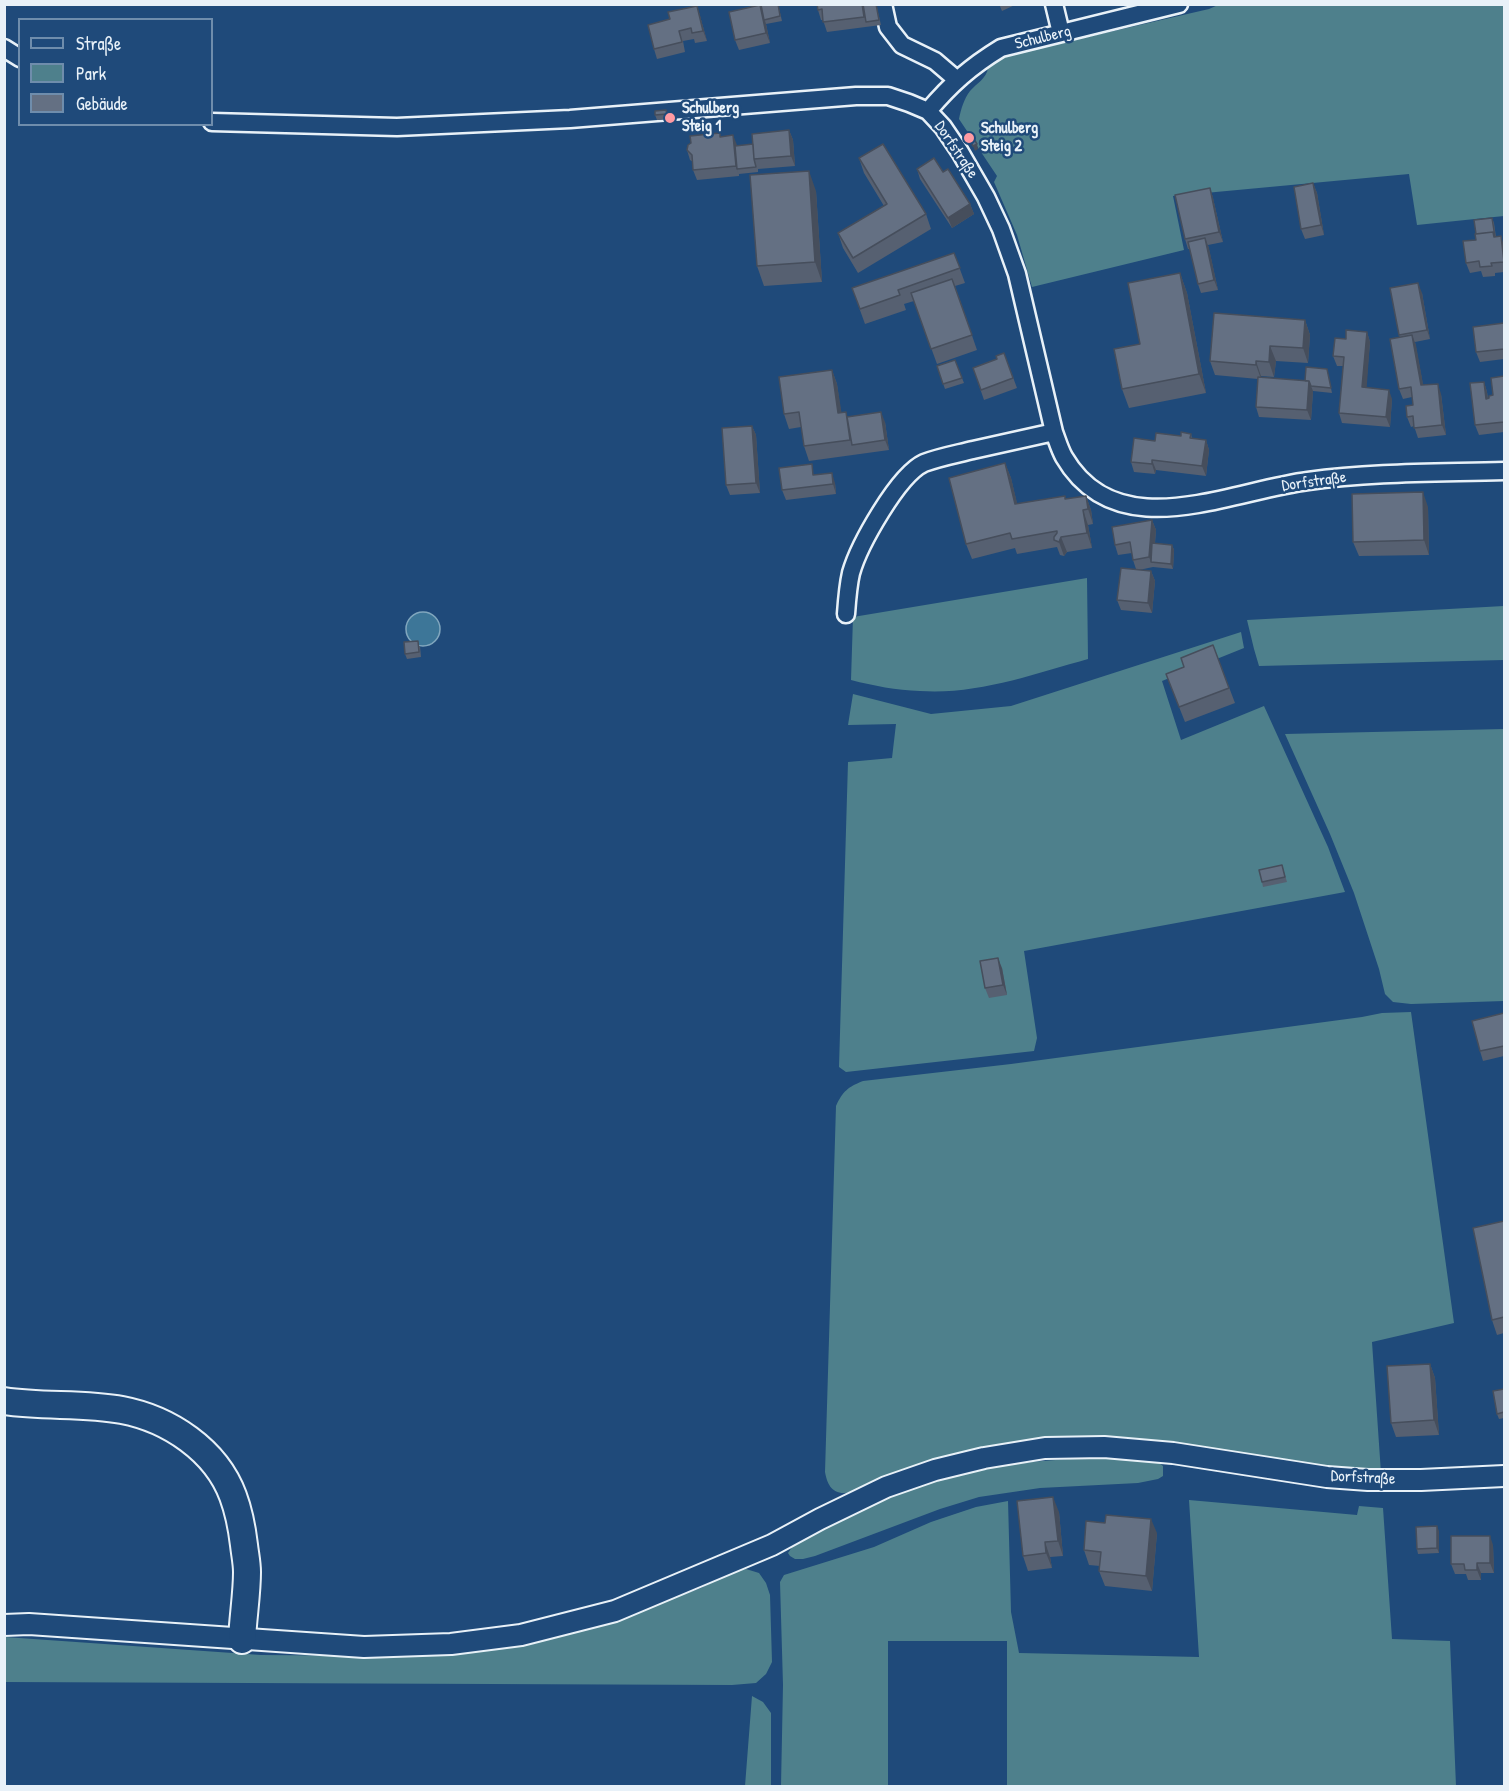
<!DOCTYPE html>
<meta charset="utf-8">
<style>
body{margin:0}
#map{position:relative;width:1509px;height:1791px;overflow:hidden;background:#1f4a7a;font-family:"Patrick Hand",sans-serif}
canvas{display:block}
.frame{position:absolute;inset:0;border:6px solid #e8f1f8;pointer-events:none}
.legend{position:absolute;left:18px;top:18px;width:195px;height:108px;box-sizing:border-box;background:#1f4a7a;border:2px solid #6f8dac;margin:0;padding:8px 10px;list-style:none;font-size:18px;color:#e8f1f8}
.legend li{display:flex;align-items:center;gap:12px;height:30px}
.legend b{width:30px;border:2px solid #6f8dac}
</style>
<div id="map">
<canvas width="1509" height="1791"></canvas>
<div class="frame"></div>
<ul class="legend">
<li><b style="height:8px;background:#1f4a7a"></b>Straße</li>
<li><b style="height:16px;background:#4e808c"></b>Park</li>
<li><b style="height:16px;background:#647083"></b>Gebäude</li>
</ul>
</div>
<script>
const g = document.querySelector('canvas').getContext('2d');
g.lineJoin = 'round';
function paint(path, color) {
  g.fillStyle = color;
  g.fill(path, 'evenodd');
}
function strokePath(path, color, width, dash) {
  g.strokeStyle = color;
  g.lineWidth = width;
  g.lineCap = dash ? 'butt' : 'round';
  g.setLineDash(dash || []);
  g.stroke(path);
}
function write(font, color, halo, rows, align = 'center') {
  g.font = font + ' "Patrick Hand",sans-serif';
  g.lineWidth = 5;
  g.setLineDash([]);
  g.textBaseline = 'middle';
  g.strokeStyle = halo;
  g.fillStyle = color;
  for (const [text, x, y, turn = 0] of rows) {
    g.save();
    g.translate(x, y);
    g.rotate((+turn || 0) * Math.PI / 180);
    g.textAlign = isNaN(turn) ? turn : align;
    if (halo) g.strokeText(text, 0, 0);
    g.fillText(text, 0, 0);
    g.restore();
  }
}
paint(new Path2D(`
 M1218,5h286v211l-87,9 -8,-51 -236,22 11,54 -152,37 -15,-52 -23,-53 3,-6 -38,-57c2,-10 5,-20 11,-28 6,-7 17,-13 18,-23l17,-12 204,-47z
 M1087,578l1,81c-54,15 -111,36 -168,32 -24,-1 -46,-5 -69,-11l2,-63z
 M1504,606v54l-245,6 -5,-17 -7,-29z
 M1241,632l3,16 -82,33 19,59 83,-34 64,141 17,45 -321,59 13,87 -3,13 -188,21 -7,-5 9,-305 44,-4 4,-34 -48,1 5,-31 78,20 80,-8z
 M1504,729v272l-93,3 -18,-2 -8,-8 -6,-25 -25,-76 -24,-59 -45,-100z
 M1411,1012l43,311 -82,19 9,131c-100,-9 -199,-34 -299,-35 -14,0 -28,-1 -41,0 -17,2 -34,5 -50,8 -36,6 -71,18 -105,31 -13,4 -28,16 -42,16 -13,0 -17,-10 -19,-21l11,-366c7,-15 12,-19 27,-25l148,-17 351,-47 20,-4z
 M1101,1458l57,4 5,4v10l-5,3 -20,4 -98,5 -61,9 -39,12 -125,47 -12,3h-8l-5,-3 -2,-3 9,-13c33,-16 66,-34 101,-47 65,-25 133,-34 203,-35z
 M1189,1500l168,15 2,-9 24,2 9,131 58,2 6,145h-449v-145h-119v145h-107l2,-101 -3,-103 4,-7 90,-28 57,-25 45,-15 32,-6 3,111 8,41 180,4z
 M746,1569l13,4 7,10 4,12 2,67 -6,12 -10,9 -24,2 -727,-3v-45l256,18 123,1 218,-32 99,-36 33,-17z
 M752,1696l11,6 8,11v73h-26z`), '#4e808c');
const water = new Path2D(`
 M406 629a17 17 0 1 1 34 0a17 17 0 1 1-34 0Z`);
paint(water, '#3d7698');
strokePath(water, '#81a7be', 1.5);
const minor = new Path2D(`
 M883,4l5,23 14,18 33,16 21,18
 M1054,4l7,29
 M4,48l16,10
 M928,111c23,-27 42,-44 73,-63l178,-44
 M212,122l185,5 173,-8 286,-23h32l21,7 19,8 15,16 17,25 26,45 15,32 16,45 37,158c3,8 6,18 10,25 53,91 165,34 244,24 65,-9 131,-8 196,-10
 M846,614c1,-14 2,-28 5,-41 8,-28 47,-98 73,-110 16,-6 33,-9 49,-13 27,-6 54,-12 81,-18`);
const tertiary = new Path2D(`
 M4,1625l25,-1 335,23 87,-3 70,-9 94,-24 157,-66 48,-26 66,-32 49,-17 49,-12 61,-10 59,-1 69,6 154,24 41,3h53l83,-4`);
const primary = new Path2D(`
 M4,1401c39,6 80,2 118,9 47,9 94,40 111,86 6,16 9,32 11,49 1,9 3,18 3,27 0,22 -4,45 -5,68`);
strokePath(minor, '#e8f1f8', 21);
strokePath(tertiary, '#e8f1f8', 24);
strokePath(primary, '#e8f1f8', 30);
strokePath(minor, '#1f4a7a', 16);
strokePath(tertiary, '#1f4a7a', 20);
strokePath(primary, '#1f4a7a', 26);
paint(new Path2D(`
 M778,4l4,17 -16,3 4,19 -31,7 -4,-10 26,-35z
 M817,4h59l5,21 -54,7 -4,-12h-2l-3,-10z
 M999,4h18l-15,7z
 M697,6l3,10 7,25 -12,2 -1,-4 -11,2 2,11 -28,7 -3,-10 16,-30z
 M666,110l3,9 -12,1 -2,-5z
 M789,130l4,10 2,26 -37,3v3l-19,2v2l-42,4 -4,-10v-8l-3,-2 -3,-10 34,-13 16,9 16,-2z
 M859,158l67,56 5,15 -73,44 -15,-25 -5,-15 46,-27 -20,-33z
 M917,169l26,3 27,32 4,10 -22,14 -32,-49z
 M1313,183l4,10 7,42 -19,4 -4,-10z
 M1210,188l3,10 10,44 -15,3 10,45 -17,3 -3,-9 -8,-35h-2l-3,-10z
 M816,191l6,91 -58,4 -7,-20z
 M1492,218l2,5 2,14 8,9v26l-9,1v3l-12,1 -2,-6 -11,2 -4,-10 10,-23v-6z
 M954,253l11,30 -10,3 22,64 -40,14 -23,-63 -10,3 2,6 -41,14 -13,-36z
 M1180,273l7,20 19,100 -77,15 -7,-19 18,-45z
 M1422,293l8,46 -15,3 8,43 18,9 5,41 -28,3 -4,-12 -3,1 -4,-10 6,-12 -1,-8 -9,2 -4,-10 1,-51 -1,-3z
 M1305,320l5,15 -2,28 -32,-2 -2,16 -13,-1v1l44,4 23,-7 4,19 -19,-2 -2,29 -52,-3 -3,-10 2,-28 -43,-4 -5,-14z
 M1504,323v36l-24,3 -4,-10z
 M1367,332l3,10 -4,46 26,11 -2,28 -48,-4 -3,-10 4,-47h-6l-4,-10 13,-17z
 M1004,353l13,35 -33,12 -11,-32 24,-9z
 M955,360l9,23 -19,6 -8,-23z
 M832,370l5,14 4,29 6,4 38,5 4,28 -80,11 -5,-15 -3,-19 -12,2 -5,-15z
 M1504,376v56l-25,3 -4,-10 9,-43 3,10 1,6 5,-3z
 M752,426l4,9 4,58 -30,2 -4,-10z
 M1191,434l1,4 14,2 3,10 -3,26 -50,-6 -1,4 -21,-2 -3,-10 24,-21z
 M1005,463l6,15 6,26 49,-5 20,-3 5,14 2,14 -5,1 4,23 -25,4 -3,4 -4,-1 -3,-8 -40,7 -2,-6 -43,11 -6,-15z
 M815,475l20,8 1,11 -50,6 -4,-10z
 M1428,507l1,48 -70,1 -6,-14z
 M1152,520l4,10 -1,13 17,2 2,5 -1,19 -20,-2 -14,3 12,1 4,10 -3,32 -31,-3 -4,-10 19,-31 -3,-9 -1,-7 -14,2 -3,-10z
 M1213,645l22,58 -50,19 -19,-48 18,-7z
 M420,646l1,11 -14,2 -2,-5z
 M1282,865l5,17 -24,5 -1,-5z
 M1002,968l5,27 -18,3 -4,-10z
 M1504,1013v43l-21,5 -3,-10z
 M1504,1221v112l-7,2 -5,-15z
 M1430,1364l5,14 4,57 -43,2 -5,-14z
 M1504,1389v29l-5,1 -2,-5z
 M1059,1512l4,44 -13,1 2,11 -24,3 -5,-15z
 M1439,1531v22l-21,1 -1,-5z
 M1157,1533l-5,58 -47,-5 -6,-15 1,-5 -11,-1 -5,-15z
 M1493,1545l1,28h-13v7h-13l-2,-6h-11l-4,-10z`), '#566071');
paint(new Path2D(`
 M760,5l6,19 4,19 -4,-10z
 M697,6l3,10 7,25 -4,-10z
 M789,130l4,10 2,26 -4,-10z
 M733,135l4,10v24l2,7 -3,-10z
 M977,144l1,5 -3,2 -2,-5z
 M809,171l7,20 6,91 -7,-20z
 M1313,183l4,10 7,42 -3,-10z
 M1210,188l3,10 10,44 -4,-10z
 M970,204l4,10 -22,14 -4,-10z
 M1501,236l3,10v15z
 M1205,238l4,10 9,42 -4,-10z
 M1180,273l7,20 19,100 -7,-19z
 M1418,283l4,10 8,46 -3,-9z
 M1305,320l5,15 -2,28 -5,-15z
 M1367,332l3,10 -4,55 -4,-10z
 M1412,335l4,10 9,50 -4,-10z
 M1270,346l6,15 -2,16 -5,-15z
 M1256,361l5,15v3l-5,-14z
 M832,370l5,14 7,44 -6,-15z
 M1309,381l4,10 -2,29 -4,-10z
 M1484,382l3,10 2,17 -3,-10z
 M1438,384l3,10 5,41 -4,-10z
 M1389,390l3,9 -2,28 -4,-10z
 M881,412l4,10 4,28 -4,-10z
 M752,426l4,9 4,58 -4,-10z
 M1206,440l3,10 -3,26 -4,-10z
 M1152,460l4,10 -1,4 -3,-10z
 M1005,463l6,15 10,41 -6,-15z
 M832,473l3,10 1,11 -3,-10z
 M1423,492l5,15 1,48 -5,-15z
 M1086,496l5,14 2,14 -5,-15z
 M1083,510l5,15 4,23 -5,-15z
 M1152,520l4,10 -3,33 -2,-1 2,5 -4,-10z
 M1061,537l6,15 -3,4 -5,-14z
 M1172,545l2,5 -1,19 -2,-5z
 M1151,571l4,10 -3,32 -4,-10z
 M998,958l4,10 5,27 -4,-10z
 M1430,1364l5,14 4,57 -5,-15z
 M1053,1497l6,15 4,44 -5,-15z
 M1151,1519l6,14 -5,58 -6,-15z
 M1437,1526l2,5v22l-2,-5z
 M1490,1536l3,9 1,28 -4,-10z
 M1045,1542l5,15 2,11 -6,-15z
 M1477,1563l4,10v7l-4,-10z`), '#464e5c');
const building = new Path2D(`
 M778,4l2,12 -16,4 -3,-15z
 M817,4h45l2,13 -41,5 -1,-13 -4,1z
 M863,4h13l3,16 -13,2z
 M760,5l6,28 -31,7 -6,-28z
 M697,6l6,25 -11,2 -1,-5 -12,3 3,11 -28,7 -6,-24 22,-6 -2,-7z
 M666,110l1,4 -12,1v-4z
 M789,130l2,26 -37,3 -2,-25z
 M720,133v4l13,-2 3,31 -43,4 -1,-15 -5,-5 1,-5 3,-2 -1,-7z
 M971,134l6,10 -4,2 -6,-10z
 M753,144l1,15 2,8 -19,2 -2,-23z
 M883,144l43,70 -73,44 -15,-25 49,-29 -28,-46z
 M934,158l9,14 5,-3 22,35 -22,14 -31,-49z
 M809,171l6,91 -58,4 -7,-91z
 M1313,183l8,42 -20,4 -7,-42z
 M1210,188l9,44 -34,7 -10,-44z
 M1492,218l3,19 -2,-5 -17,2 -2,-14z
 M1493,232l1,5 7,-1 3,26 -13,1 1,3 -12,1 -1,-6 -13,2 -3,-22 13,-1 -1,-6z
 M1205,238l9,42 -16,4 -10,-42z
 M954,253l6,15 -62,22 2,5 -40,14 -8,-21z
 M1180,273l19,101 -77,15 -8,-40 26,-5 -12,-61z
 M952,279l20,56 -41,14 -20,-56z
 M1418,283l9,47 -28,5 -9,-47z
 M1214,313l91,7 -2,28 -33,-2 -1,16 -13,-1v4l-46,-4z
 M1504,323v26l-28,3 -3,-25z
 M1346,330l21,2 -5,55 27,3 -3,27 -47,-4 5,-56 -11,-1 2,-18 11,1z
 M1412,335l9,50 17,-1 4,41 -28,3 -1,-12 -6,1 -1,-11 7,-1 -2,-18 -12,2 -9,-50z
 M1004,353l9,25 -32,12 -8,-22 24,-9 -1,-3z
 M955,360l7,18 -19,6 -6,-18z
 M1306,367l21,2 4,19 -20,-2 -2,-5h-4z
 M832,370l6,43 8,-1 4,28 -46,6 -5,-34 -15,2 -5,-37z
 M1504,376v46l-29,3 -5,-42 14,-1 2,17 3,-1v-2l4,-1 -2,-17z
 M1258,377l51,4 -2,29 -51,-3z
 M881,412l4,28 -33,5 -5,-28z
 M752,426l4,57 -30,2 -4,-57z
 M1181,432l10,2 -1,4 16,2 -4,26 -50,-6v4l-21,-2 3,-24 21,3 1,-8 25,3z
 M1005,463l10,41 50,-8v3l21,-3 2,13 -5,1 4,23 -26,4 -2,5 -5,-2v-3l3,-4v-2l-45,8 -2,-6 -44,11 -17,-66z
 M812,464l1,11 19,-2 1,11 -51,6 -3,-22z
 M1423,492l1,48 -71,2 -1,-48z
 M1152,520l-3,37 -16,3 -3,-18 -15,3 -3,-18z
 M1152,543l20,2 -1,19 -20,-2z
 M1121,568l30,3 -3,32 -31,-3z
 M418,641l1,11 -14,2 -1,-12z
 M1213,645l16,43 -50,19 -13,-33 18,-7 -3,-9z
 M1282,865l3,12 -23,5 -3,-12z
 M998,958l5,27 -18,3 -5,-27z
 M1504,1013v33l-24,5 -8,-30z
 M1504,1221v96l-12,3 -19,-92z
 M1430,1364l4,56 -43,3 -4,-57z
 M1504,1389v23l-7,2 -4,-23z
 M1053,1497l5,44 -13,1 1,11 -23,3 -6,-55z
 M1106,1515l45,4 -5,57 -47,-5 2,-19 -17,-2 2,-29 19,2z
 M1437,1526v22l-20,1 -1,-22z
 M1451,1536h39v27h-13v7h-12l-1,-6h-13z`);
paint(building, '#647083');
strokePath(building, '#464e5c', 1.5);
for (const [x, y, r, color] of [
 [670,118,6,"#ff9aa2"],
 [969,138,6,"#ff9aa2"]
]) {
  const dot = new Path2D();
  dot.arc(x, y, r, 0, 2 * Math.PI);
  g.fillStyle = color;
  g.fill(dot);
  strokePath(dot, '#1f4a7a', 2);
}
write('16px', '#e8f1f8', '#1f4a7a', [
 ["Schulberg",1043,38,-14],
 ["Dorfstraße",956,150,56],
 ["Dorfstraße",1314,482,-8],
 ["Dorfstraße",1363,1478,3]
]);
write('bold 16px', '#e8f1f8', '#1f4a7a', [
 ["Schulberg",682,109],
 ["Steig 1",682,127],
 ["Schulberg",981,129],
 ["Steig 2",981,147]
], 'left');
</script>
